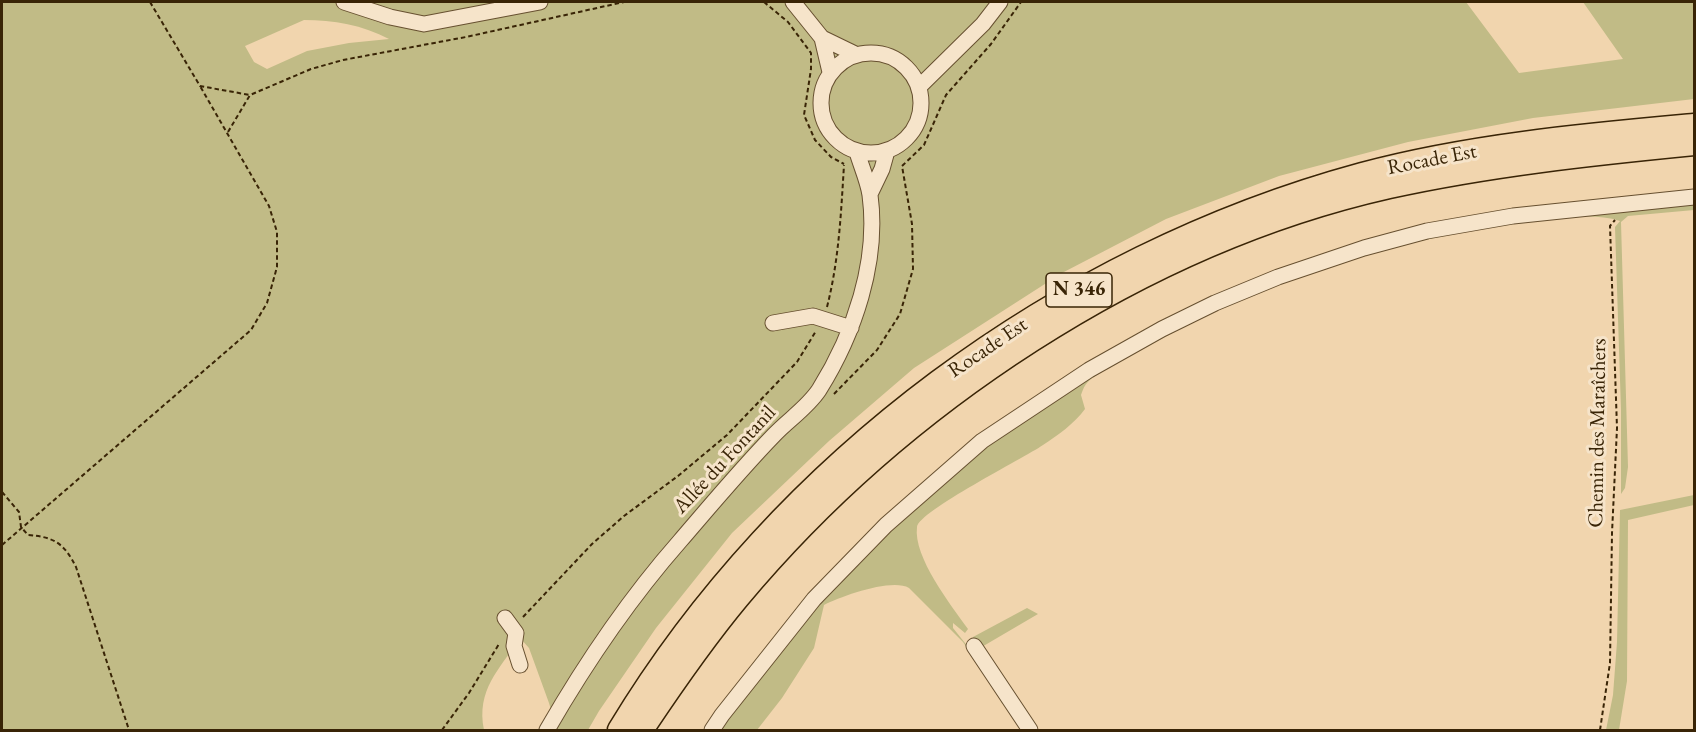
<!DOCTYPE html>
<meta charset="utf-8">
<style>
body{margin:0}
#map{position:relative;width:1696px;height:732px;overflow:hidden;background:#f1d5ae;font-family:"EB Garamond",serif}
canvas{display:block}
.frame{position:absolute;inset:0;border:3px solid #392406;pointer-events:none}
</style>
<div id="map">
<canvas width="1696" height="732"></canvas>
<div class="frame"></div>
</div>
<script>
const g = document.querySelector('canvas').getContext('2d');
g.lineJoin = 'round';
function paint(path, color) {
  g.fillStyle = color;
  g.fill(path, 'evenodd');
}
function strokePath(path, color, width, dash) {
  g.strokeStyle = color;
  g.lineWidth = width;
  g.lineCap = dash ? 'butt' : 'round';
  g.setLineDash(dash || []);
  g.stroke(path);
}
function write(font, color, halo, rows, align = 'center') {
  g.font = font + ' "EB Garamond",serif';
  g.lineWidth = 6;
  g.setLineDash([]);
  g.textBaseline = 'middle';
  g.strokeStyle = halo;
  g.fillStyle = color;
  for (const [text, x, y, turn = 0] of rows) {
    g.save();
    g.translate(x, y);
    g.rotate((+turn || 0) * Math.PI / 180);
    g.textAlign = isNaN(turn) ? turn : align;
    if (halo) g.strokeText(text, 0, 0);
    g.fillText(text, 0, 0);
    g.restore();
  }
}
paint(new Path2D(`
 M2,2h1464l53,71 104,-14 -40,-57h111v97l-161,19 -125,24 -129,34 -113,43 -104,54 -148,95 -85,73 -97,92 -76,95 -57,83 -11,19h-31l-8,-27 -20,-55 -9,-10c-21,32 -44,52 -36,92h-482zM304,20c29,0 59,5 85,19l-40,4 -42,8 -40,18 -13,-7 -9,-16z
 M1694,199v11l-66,6 -7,6 7,245 -3,21 -4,6v-84l-6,-183 5,-6c-29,-9 -61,-2 -91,1 -135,16 -269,60 -388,128 -11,6 -47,24 -54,33 -3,3 -5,9 -6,12l4,14c-11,15 -27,26 -42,36 -19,13 -124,66 -126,82 -4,30 34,78 51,102l-3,4 -12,-10v5l20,25 39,61 -11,-12 -2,-8 -36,-52 -54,-54c-17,-10 -67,8 -85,17l-10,43 -32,50 -25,32h-42l112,-141 140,-130 178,-119 160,-69 156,-43z
 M1694,495v10l-66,15 -1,161 -8,49h-13l7,-35 4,-53 3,-132z
 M1027,608l11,6 -58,34 -8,-8 1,-3z`), '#c1bb86');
const minor = new Path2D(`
 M344,2l46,15 34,7 116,-22
 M793,2l29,36 8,34
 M822,38l33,16
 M821 103a50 50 0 1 1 100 0a50 50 0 1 1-100 0Z
 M919,87l64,-63 17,-22
 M870,194l12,-25 5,-18
 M773,323l40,-7 38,12
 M505,618l11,15 -2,13 6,19
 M974,646l56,84
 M547,730c38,-66 82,-131 133,-189 31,-36 61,-72 94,-106 14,-15 33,-27 45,-45 35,-56 60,-128 51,-195 -2,-14 -9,-29 -13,-43
 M712,730l10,-15 92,-116 72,-74 96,-84 107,-71 73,-41 53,-26 63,-26 86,-29 63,-17 86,-15 181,-19`);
const highway = new Path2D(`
 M619,730c162,-269 441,-474 743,-556 108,-29 222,-39 332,-49
 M642,730c30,-45 61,-90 96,-132 162,-194 403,-355 651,-411 100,-22 203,-33 305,-43`);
strokePath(minor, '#675030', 17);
strokePath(highway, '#392406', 25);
strokePath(new Path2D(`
 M150,2l50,84 50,9
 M764,2l24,20 23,31v16l-7,46 11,25 16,17 13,7
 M228,132l22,-37 61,-26 32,-9 123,-23 158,-35
 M827,307c12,-47 14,-94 17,-142
 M834,394l43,-44 23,-36 13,-45 -1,-45 -10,-58 22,-21 22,-50 45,-51 30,-42
 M2,492l17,20 2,15 7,8c26,2 36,8 48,32l53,163
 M2,545l249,-215 16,-27 10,-36v-35l-8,-26 -69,-120
 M523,617l69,-73 32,-28 54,-40 49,-41 70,-73 19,-31
 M442,730l27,-37 30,-49
 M1600,730l10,-67 2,-130 5,-105 -7,-202 5,-6`), '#392406', 2, [4.5, 3]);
strokePath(minor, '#f6e4ca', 15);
strokePath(highway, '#f1d5ae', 22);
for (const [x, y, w] of [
 [1079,290,66]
]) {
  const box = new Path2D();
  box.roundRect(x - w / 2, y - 17, w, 34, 4.5);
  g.fillStyle = '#f6e4ca';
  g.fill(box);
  strokePath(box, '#392406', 1.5);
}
write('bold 20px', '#392406', null, [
 ["N 346",1079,290]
]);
write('21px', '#392406', '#f6e4ca', [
 ["Rocade Est",1432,160,-11],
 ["Rocade Est",988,348,-34],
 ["Chemin des Maraîchers",1598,433,-89],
 ["Allée du Fontanil",725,460,-47]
]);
</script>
